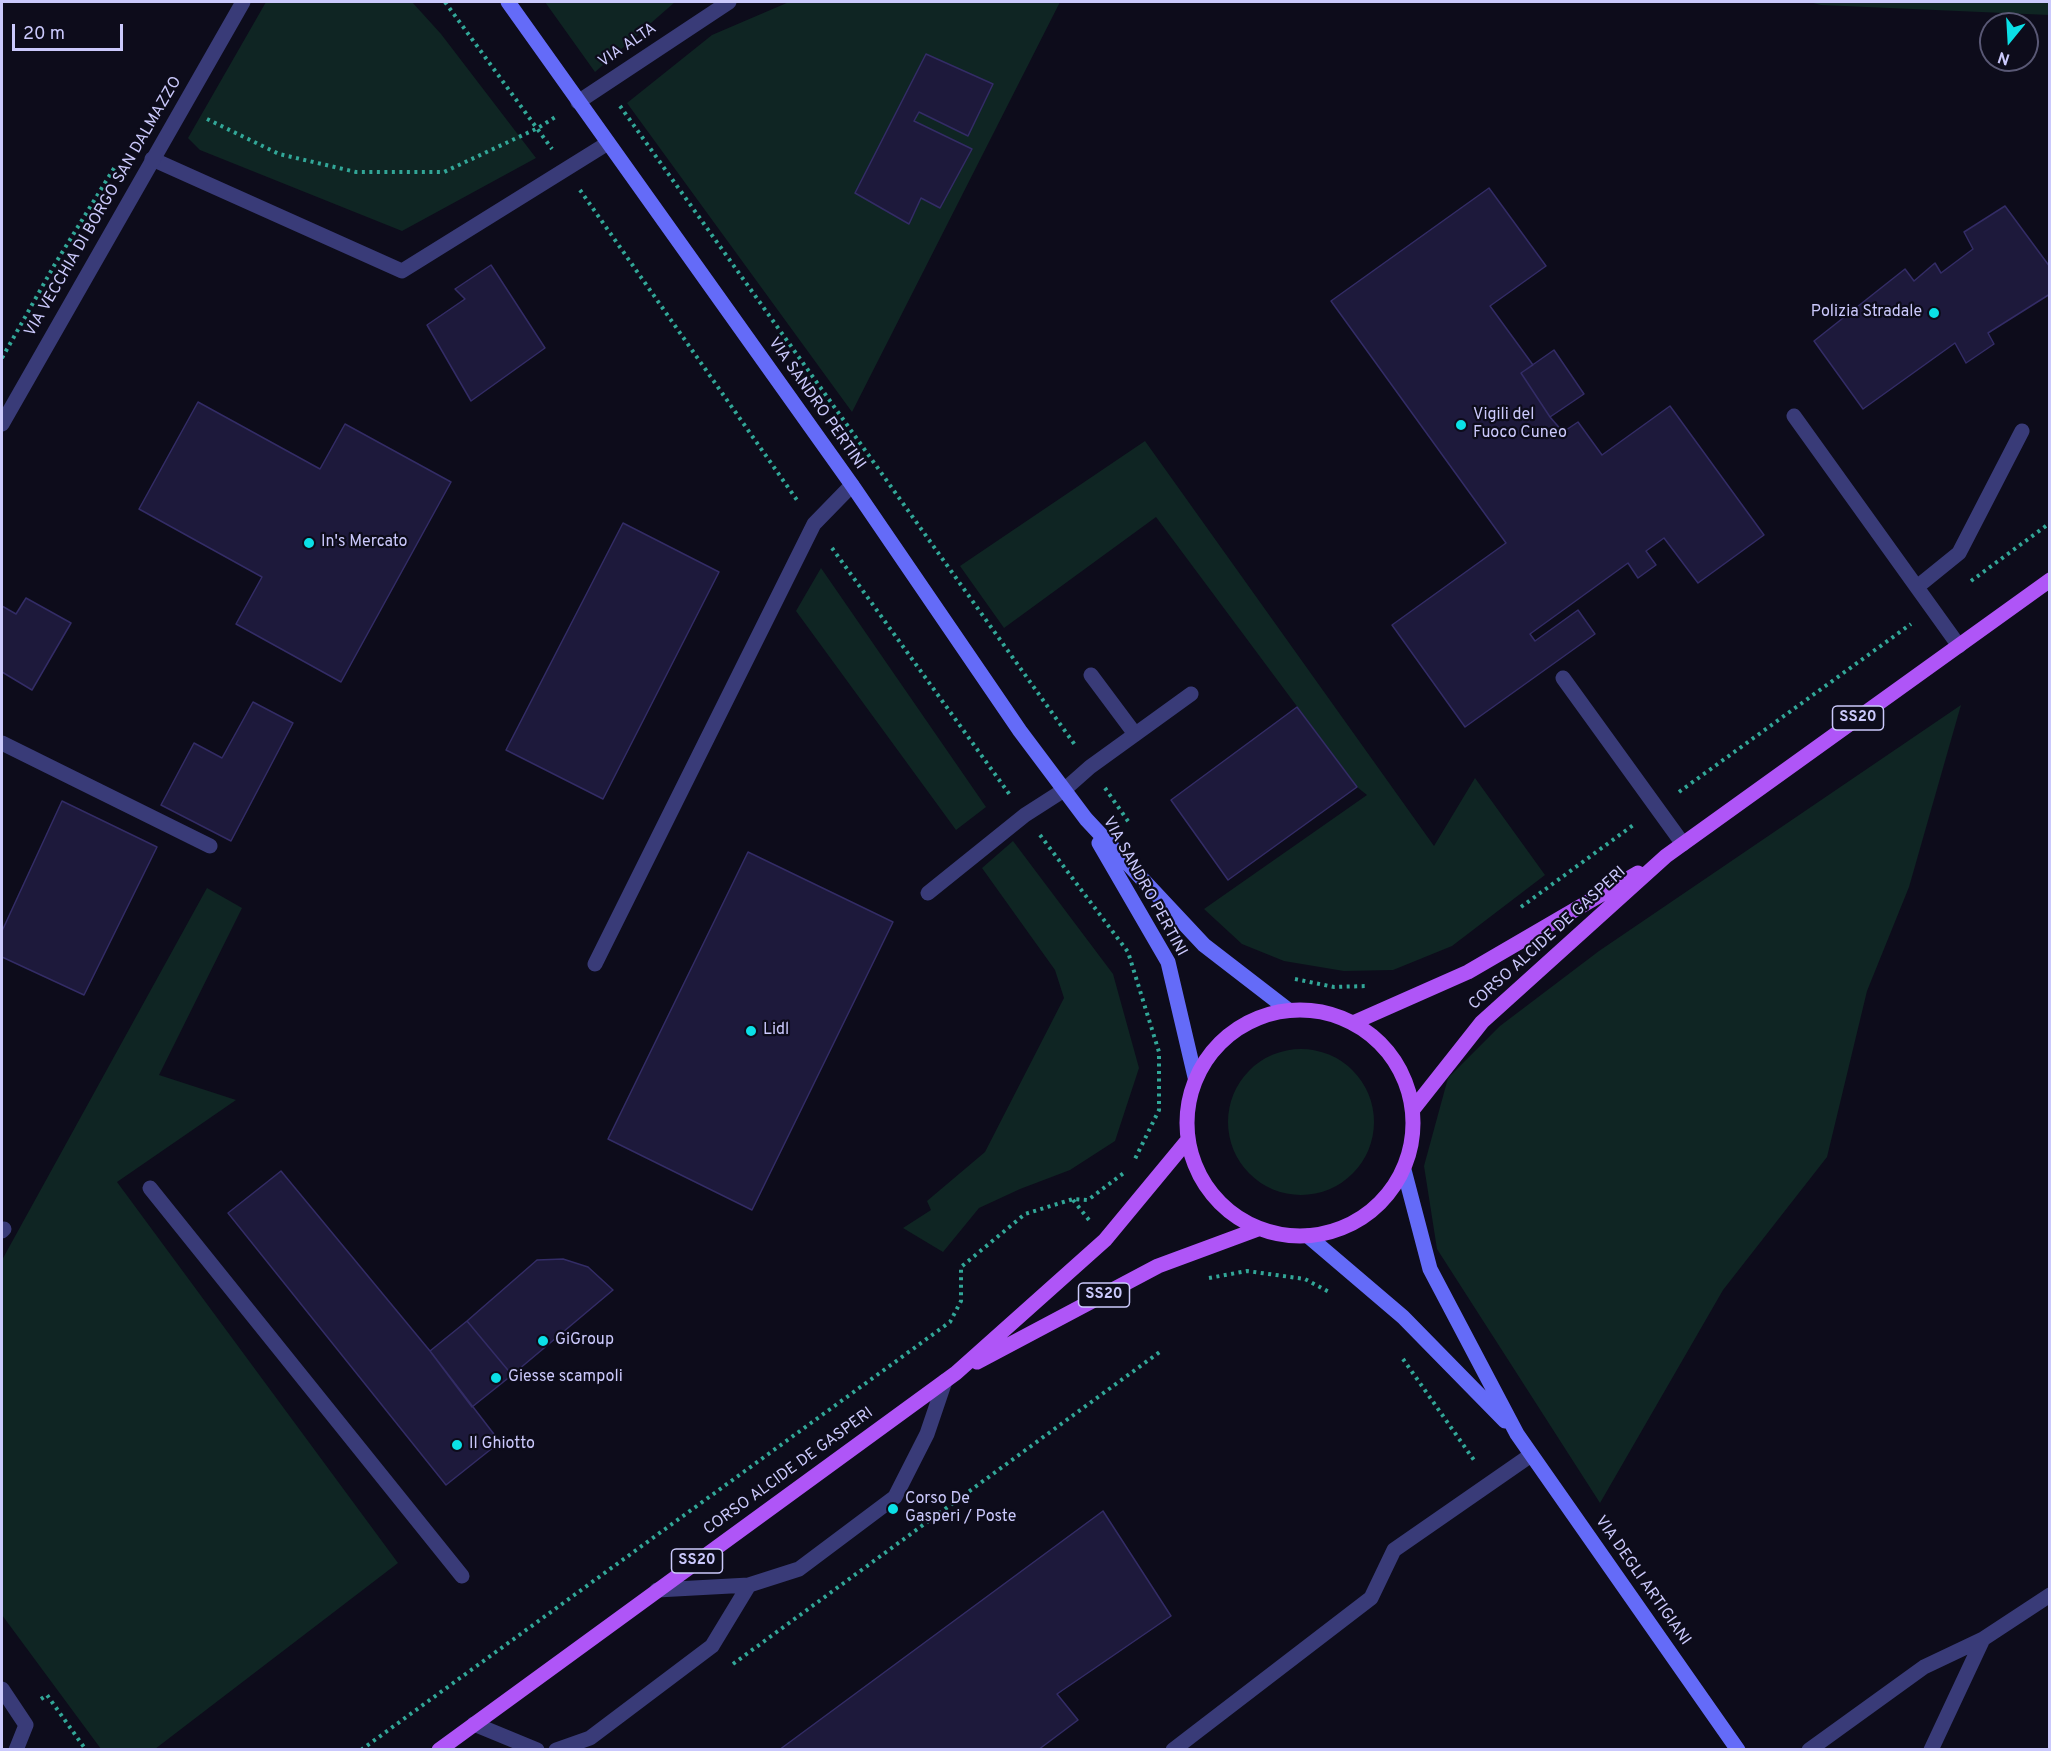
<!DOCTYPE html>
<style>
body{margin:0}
#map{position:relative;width:2051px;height:1751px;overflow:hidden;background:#0d0c1b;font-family:Overpass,sans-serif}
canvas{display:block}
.frame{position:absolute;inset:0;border:3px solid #cbc9fc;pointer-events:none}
.north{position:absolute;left:1979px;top:12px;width:60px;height:60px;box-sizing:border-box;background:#0d0c1b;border:2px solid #595875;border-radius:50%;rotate:198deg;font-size:16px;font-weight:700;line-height:24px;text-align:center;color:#cbc9fc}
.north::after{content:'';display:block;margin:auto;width:21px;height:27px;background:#0be0e7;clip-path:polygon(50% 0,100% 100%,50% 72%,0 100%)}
.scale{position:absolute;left:12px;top:24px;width:111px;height:27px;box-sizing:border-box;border:3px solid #cbc9fc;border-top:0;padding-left:8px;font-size:18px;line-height:21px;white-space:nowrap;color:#cbc9fc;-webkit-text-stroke:4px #0d0c1b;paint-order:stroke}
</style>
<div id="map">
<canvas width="2051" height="1751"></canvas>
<div class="frame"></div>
<div class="north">N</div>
<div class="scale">20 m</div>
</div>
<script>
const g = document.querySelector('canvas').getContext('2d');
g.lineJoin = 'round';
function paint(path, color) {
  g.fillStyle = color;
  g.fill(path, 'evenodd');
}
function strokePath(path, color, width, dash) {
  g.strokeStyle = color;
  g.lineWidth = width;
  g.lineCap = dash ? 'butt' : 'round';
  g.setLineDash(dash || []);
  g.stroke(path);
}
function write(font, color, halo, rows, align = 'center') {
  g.font = font + ' Overpass,sans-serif';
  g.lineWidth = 4.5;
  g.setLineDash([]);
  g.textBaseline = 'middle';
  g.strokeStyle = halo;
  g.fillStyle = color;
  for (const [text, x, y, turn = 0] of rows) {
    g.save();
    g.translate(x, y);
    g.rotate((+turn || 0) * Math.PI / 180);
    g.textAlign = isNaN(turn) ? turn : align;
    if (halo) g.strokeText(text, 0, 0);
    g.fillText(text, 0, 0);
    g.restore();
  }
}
paint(new Path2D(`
 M266,2h146l29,32 95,124 -134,73 -202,-81 -12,-12z
 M545,2h130l-80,70z
 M789,2h271l-208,410 -225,-309 85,-68z
 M1809,2h240v13l-228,-10z
 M1145,441l289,405 41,-68 70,97 -93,71 -59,24 -49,1 -60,-10 -42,-17 -38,-35 163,-114 -10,-8 -201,-270 -152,111 -44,-62z
 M821,568l165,239 -30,23 -160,-219z
 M1961,705l-52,182 -42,104 -40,166 -104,133 -123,213 -163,-254 -13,-83 24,-88 52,-52 99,-75z
 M1013,841l100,133 26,94 -24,73 -45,29 -50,19 -41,19 -36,44 -40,-24 28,-18 -4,-9 58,-49 79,-154 -9,-28 -73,-102z
 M207,888l35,20 -83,167 77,25 -119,82 281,381 -243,186h-54l-99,-134v-355z
 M1228 1122a73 73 0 1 1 146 0a73 73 0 1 1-146 0Z`), '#0f2523');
const building = new Path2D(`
 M926,54l67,30 -25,52 -49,-24 -5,9 58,28 -32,59 -19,-10 -12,26 -54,-31z
 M1489,188l57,78 -56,40 43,59 -12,8 29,44 13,15 15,-10 24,33 68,-49 94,129 -66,48 -34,-45 -18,13 10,14 -18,13 -10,-15 -98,71 5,7 43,-31 17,24 -130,93 -73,-102 114,-82 -175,-242z
 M2005,206l45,61v27l-62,39 6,11 -28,19 -11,-20 -92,66 -49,-68 91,-72 9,12 21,-18 6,10 32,-24 -9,-17z
 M491,265l54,83 -74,53 -44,-76 38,-26 -10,-10z
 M1554,350l30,44 -34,23 -29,-44z
 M198,402l122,67 25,-45 106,58 -110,200 -105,-58 26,-47 -123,-68z
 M623,523l96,49 -116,227 -97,-49z
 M26,598l45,25 -39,67 -30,-18v-66l14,8z
 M253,702l40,21 -62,118 -70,-36 33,-62 28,15z
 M1297,707l60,80 -129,93 -57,-80z
 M62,801l95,46 -73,148 -82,-38v-26z
 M748,852l145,70 -141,288 -144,-71z
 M281,1171l149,180 70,91 -54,43 -218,-272z
 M563,1259l25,8 25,23 -101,85 -45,-54 70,-61z
 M467,1321l45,54 -40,32 -42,-56z
 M1103,1511l68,105 -114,78 21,26 -40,30h-259z`);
paint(building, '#1d193b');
strokePath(building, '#332c66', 1.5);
strokePath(new Path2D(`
 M445,2l107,147
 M620,106l455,639
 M207,119l72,35 77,18h88l94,-44 19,-12
 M580,190l219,313
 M2,358l53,-94 61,-99
 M832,548l178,247
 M1971,581l79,-58
 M1105,788l25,36
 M1679,792l232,-168
 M1040,835l88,117 31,100v58l-24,49
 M1521,907l115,-84
 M1295,979l39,8 33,-1
 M1073,1200l16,20
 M1209,1278l38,-7 58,8 24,13
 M1403,1359l73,104
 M733,1664l428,-313
 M41,1699l6,-4 39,55
 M361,1750l589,-428 11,-21v-34l64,-53 48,-15 15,1 37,-28`), '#32a798', 4, [3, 4.5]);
strokePath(new Path2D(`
 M152,159l250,112 206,-128
 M1794,416l165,230
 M1917,587l42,-34 63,-122
 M1091,675l44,59
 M1563,678l120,166
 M2,743l208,103
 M928,893l97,-78 39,-25 26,-23 101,-73
 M595,964l219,-440 38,-39
 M150,1188l312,388
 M657,1590l92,-5 50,-16 96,-72 32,-63 18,-53
 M474,1724l63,26
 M556,1750l34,-12 122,-92 37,-61
 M1173,1750l198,-152 23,-48 137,-95`), '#393b78', 15);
strokePath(new Path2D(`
 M578,102l151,-100
 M2,424l241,-422
 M2,1231l2,-2
 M2,1689l24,36 -10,25
 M1809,1750l115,-83 59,-28 67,-44
 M1931,1750l52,-111`), '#393b78', 15);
strokePath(new Path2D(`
 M508,2l344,483 168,246 66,88 118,126 83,64
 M1099,843l69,119 27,115
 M1404,1170l26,99 87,165 221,316
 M1308,1236l95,81 102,104`), '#646bf8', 15);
strokePath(new Path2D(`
 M1187 1123a113 113 0 1 1 226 0a113 113 0 1 1-226 0Z
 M1355,1022l113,-50 170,-99
 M1414,1108l68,-86 184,-166 384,-276
 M977,1362l181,-96 100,-37
 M439,1750l517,-377 149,-133 82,-99`), '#af55f7', 15);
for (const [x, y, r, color] of [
 [1934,313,6,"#0be0e7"],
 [1461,425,6,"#0be0e7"],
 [309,543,6,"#0be0e7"],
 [751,1031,6,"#0be0e7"],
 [543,1341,6,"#0be0e7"],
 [496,1378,6,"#0be0e7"],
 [457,1445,6,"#0be0e7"],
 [893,1509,6,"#0be0e7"]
]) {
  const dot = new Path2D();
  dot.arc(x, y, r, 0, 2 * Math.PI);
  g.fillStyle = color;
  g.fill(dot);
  strokePath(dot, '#0d0c1b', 2);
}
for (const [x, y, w] of [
 [1858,718,51],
 [1104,1295,51],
 [697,1561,51]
]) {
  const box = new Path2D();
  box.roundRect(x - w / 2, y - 12, w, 24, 4.5);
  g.fillStyle = '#0d0c1b';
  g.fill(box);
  strokePath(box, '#cbc9fc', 1.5);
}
write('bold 15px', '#cbc9fc', null, [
 ["SS20",1858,718],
 ["SS20",1104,1295],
 ["SS20",697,1561]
]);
write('16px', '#cbc9fc', '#0d0c1b', [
 ["VIA ALTA",628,46,-34],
 ["VIA VECCHIA DI BORGO SAN DALMAZZO",104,207,-60],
 ["VIA SANDRO PERTINI",816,404,55],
 ["VIA SANDRO PERTINI",1144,887,61],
 ["CORSO ALCIDE DE GASPERI",1548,939,-42],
 ["CORSO ALCIDE DE GASPERI",789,1472,-36],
 ["VIA DEGLI ARTIGIANI",1642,1581,55]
]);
write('16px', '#cbc9fc', '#0d0c1b', [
 ["Polizia Stradale",1922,313,"right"],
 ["Vigili del",1473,416],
 ["Fuoco Cuneo",1473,434],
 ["In's Mercato",321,543],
 ["Lidl",763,1031],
 ["GiGroup",555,1341],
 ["Giesse scampoli",508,1378],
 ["Il Ghiotto",469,1445],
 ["Corso De",905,1500],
 ["Gasperi / Poste",905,1518]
], 'left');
</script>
